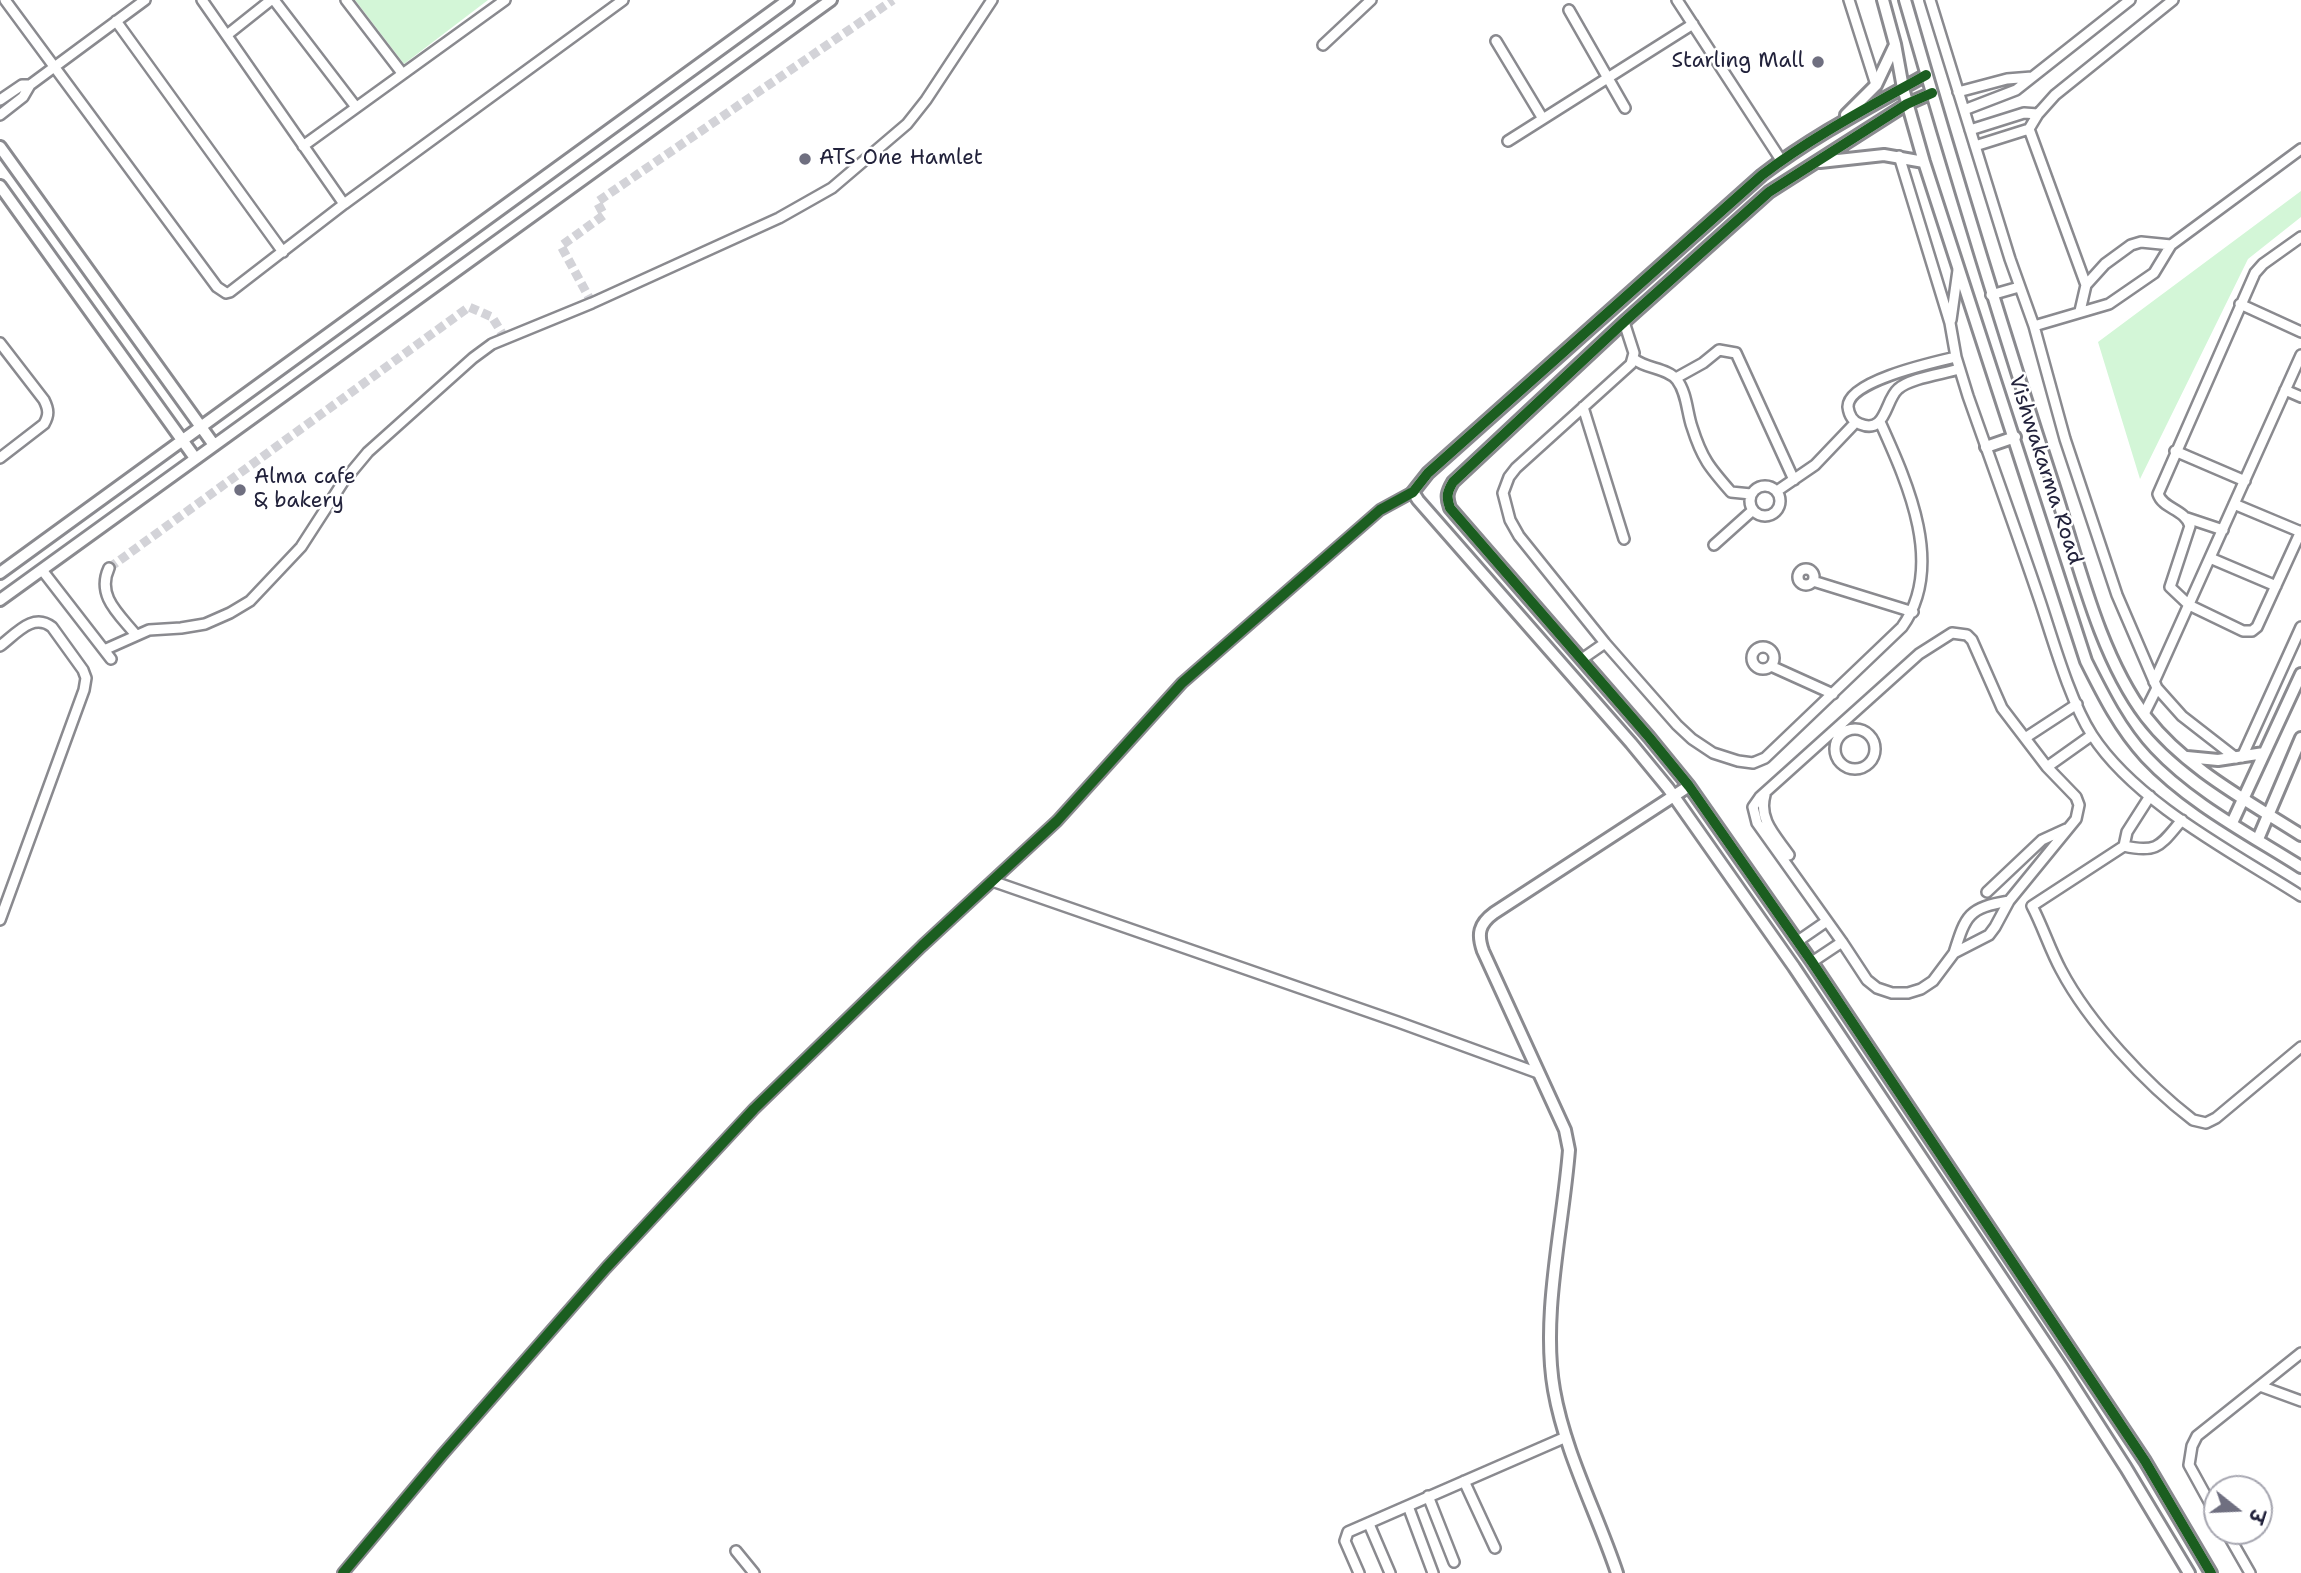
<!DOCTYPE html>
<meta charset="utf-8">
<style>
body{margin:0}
#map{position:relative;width:2301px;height:1573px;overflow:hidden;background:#fff;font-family:"Shantell Sans","Playpen Sans Deva",sans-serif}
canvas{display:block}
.north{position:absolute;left:2203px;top:1475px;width:70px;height:70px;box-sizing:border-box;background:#fff;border:2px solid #a7a7b1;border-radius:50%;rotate:108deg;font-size:19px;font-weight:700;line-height:28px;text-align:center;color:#22223b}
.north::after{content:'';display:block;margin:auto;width:24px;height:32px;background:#6f6f80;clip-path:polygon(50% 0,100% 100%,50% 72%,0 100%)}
</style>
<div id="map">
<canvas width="2301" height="1573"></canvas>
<div class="north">उ</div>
</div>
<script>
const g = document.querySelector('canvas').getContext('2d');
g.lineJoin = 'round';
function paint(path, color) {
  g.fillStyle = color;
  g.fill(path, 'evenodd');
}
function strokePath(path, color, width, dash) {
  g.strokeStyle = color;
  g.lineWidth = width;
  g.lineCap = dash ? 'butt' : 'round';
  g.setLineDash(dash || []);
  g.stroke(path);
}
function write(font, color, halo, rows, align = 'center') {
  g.font = font + ' "Shantell Sans",sans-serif';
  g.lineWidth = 5;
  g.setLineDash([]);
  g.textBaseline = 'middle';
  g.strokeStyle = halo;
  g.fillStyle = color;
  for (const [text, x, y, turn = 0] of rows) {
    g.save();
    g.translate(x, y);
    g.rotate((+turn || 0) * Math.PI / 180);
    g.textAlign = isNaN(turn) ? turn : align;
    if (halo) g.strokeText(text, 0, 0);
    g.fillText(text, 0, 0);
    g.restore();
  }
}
paint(new Path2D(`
 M355,0h133l-84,64z
 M2301,191v26l-53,42 -108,220 -42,-137z`), '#d3f6d7');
strokePath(new Path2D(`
 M592,303l-31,-57 43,-31 -7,-13 296,-202
 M109,568l360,-261 23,10 13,21`), '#d3d3d8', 9, [9, 4.5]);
const minor = new Path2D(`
 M5,0l212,287 9,6 4,-1 114,-88 279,-204
 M202,0l142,204
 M274,0l82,107
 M346,0l56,73
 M1677,0l104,160
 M1849,0l27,85
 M1930,0l80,259 24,67 75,-22 45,-31 17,-28 130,-96
 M1569,10l56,98
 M116,21l167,231
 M227,35l44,-35
 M1496,41l47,78
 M1323,45l48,-45
 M1958,92l49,-13 25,-2
 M0,100l22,-15h8
 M1964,110l52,-20 114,-90
 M0,115l23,-18 7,-12 115,-85
 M2029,129l57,156
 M1970,130l54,-17 14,1
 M1508,141l185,-117
 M303,146l202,-146
 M1975,146l54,-17 9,-15 17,-19 118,-95
 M1899,156l51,167 6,34 12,39c24,68 49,137 72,205 13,39 30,100 52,134 44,68 142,118 209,161
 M2301,237l-38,27 -8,9 -97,221c5,15 27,15 32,32l-20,61 19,18 54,26h9l5,-4 44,-96
 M1991,295l28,-8
 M2240,304l61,28
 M2080,311l6,-26 19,-21 26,-19 10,-3 30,3
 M1951,320l7,-50
 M1624,322l10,31 -3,11 -115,104 -7,9 -6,16 7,27 9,16 86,107 72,82 15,14 21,14 25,8 15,2 12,-5 137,-131c44,-61 5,-145 -22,-205
 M2034,326l31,113 52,156 40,93 25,28 54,42
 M0,343l44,57c5,10 5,15 0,24l-44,34
 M1956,357c-21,5 -109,24 -108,50 1,8 4,14 12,17 26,11 25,-24 38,-35 12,-11 45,-15 61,-20
 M1634,359c12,10 34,9 43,21 10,13 10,33 15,47 10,32 18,41 39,65l20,2
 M1676,378l27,-15 16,-13 17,3 58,127
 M2285,390l16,7
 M1583,407l41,132
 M2175,451l70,30
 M1750 501a15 15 0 1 1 30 0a15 15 0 1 1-30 0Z
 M1777,491l38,-26 41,-43
 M2234,504l67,28
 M2187,518l36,12
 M1714,545l39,-35
 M2210,558l66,28
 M109,568c-13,28 10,46 27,67
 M1798 577a8 8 0 1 1 16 0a8 8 0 1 1-16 0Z
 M42,570l69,89
 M1813,581l100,31
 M1952,633l15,2 5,5 30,68 45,59 29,30 3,8 -3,14 -67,82 -14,26 -6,8 -35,18 -21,28 -12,8 -13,4h-16l-15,-5 -10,-8 -25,-38 -85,-119 -4,-16 7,-10 159,-143z
 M0,646c16,-12 33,-34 52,-19l31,43 3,8 -2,12 -84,230
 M1752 658a11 11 0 1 1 22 0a11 11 0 1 1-22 0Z
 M104,650l45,-20 32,-2 24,-4 25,-11 20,-12 51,-54 42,-65 25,-30 105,-94 19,-14 100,-41 187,-85 53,-30 75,-64 19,-24 66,-100
 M1582,659l23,-16
 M1771,666l62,28
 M2154,682l147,-327
 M2144,714l13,-26
 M1835 749a20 20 0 1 1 40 0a20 20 0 1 1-40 0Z
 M2025,738l52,-34
 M2242,757l59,-130
 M2047,767l45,-32
 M1765,795c-7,25 11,41 24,60
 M2182,820c-21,24 -23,34 -58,26l-92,60c11,21 18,44 29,64 28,53 85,114 132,150l13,3 10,-5 85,-71
 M2124,846l3,-14 23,-36
 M992,881l406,141 140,51
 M1987,892l55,-52 24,-11
 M1798,941l29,-20
 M1954,953c12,-38 14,-45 55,-52
 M1812,962l30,-20
 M2260,1386l41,15
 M1464,1481l31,67
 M1428,1496l26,66
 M1408,1506l25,67
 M2217,1516l-28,-51 3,-19 5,-10 104,-83
 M1369,1524l21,49
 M2226,1531l24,42
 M736,1551l18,22
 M343,1573l99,-118 164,-187 148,-159 168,-163 135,-125 125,-138 198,-173 33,-18
 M1359,1573l-14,-32 3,-9 218,-95`);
const tertiary = new Path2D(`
 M1883,0l12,44 8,44 21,74 162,499c17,34 34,68 60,96 43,46 103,77 155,110
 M1905,0c47,163 96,325 149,487 24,74 45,168 92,230 39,51 102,84 155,118
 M1926,75c-55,31 -113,61 -164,100l-334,298 -15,19 5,8 213,243 37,45 126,179 268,401 64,100 63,105
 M1932,93l-25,11 -138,88 -145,130 -171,160c-6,10 -7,15 -3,26l199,229 40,49 123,176 333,499 66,112
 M1846,115l30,-30 18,-38
 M0,147l214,298
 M1820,162l64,-7 40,7
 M0,186l195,272
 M1986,447l29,-10
 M0,573l788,-573
 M0,600l831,-600
 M2187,757l31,3 46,-7
 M2232,823l69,-149
 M2258,839l43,-101
 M1617,1573c-20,-60 -52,-120 -63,-183 -13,-75 9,-163 15,-240l-4,-20 -82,-179c-6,-17 -4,-27 11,-38l195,-127`);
strokePath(minor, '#8a8a8f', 14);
strokePath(tertiary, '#8a8a8f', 16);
strokePath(minor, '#fff', 9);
strokePath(tertiary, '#fff', 10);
strokePath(new Path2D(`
 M1932,93l-25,11 -138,88 -145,130 -171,160c-6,10 -7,15 -3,26l199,229 40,49 123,176 333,499 66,112
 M343,1573l99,-118 164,-187 148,-159 168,-163 135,-125 125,-138 198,-173 33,-18 15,-19 334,-298c51,-39 109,-69 164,-100`), '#1b5e20', 10);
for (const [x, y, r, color] of [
 [1818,62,7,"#6f6f80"],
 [805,159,7,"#6f6f80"],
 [240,490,7,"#6f6f80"]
]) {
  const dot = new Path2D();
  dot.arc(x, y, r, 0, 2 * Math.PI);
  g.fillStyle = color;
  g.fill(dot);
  strokePath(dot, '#fff', 2.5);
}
write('21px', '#22223b', '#fff', [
 ["Starling Mall",1804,62,"right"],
 ["ATS One Hamlet",819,159],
 ["Alma cafe",254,478],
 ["& bakery",254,502]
], 'left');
write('21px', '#22223b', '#fff', [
 ["Vishwakarma Road",2045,470,72]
]);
</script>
